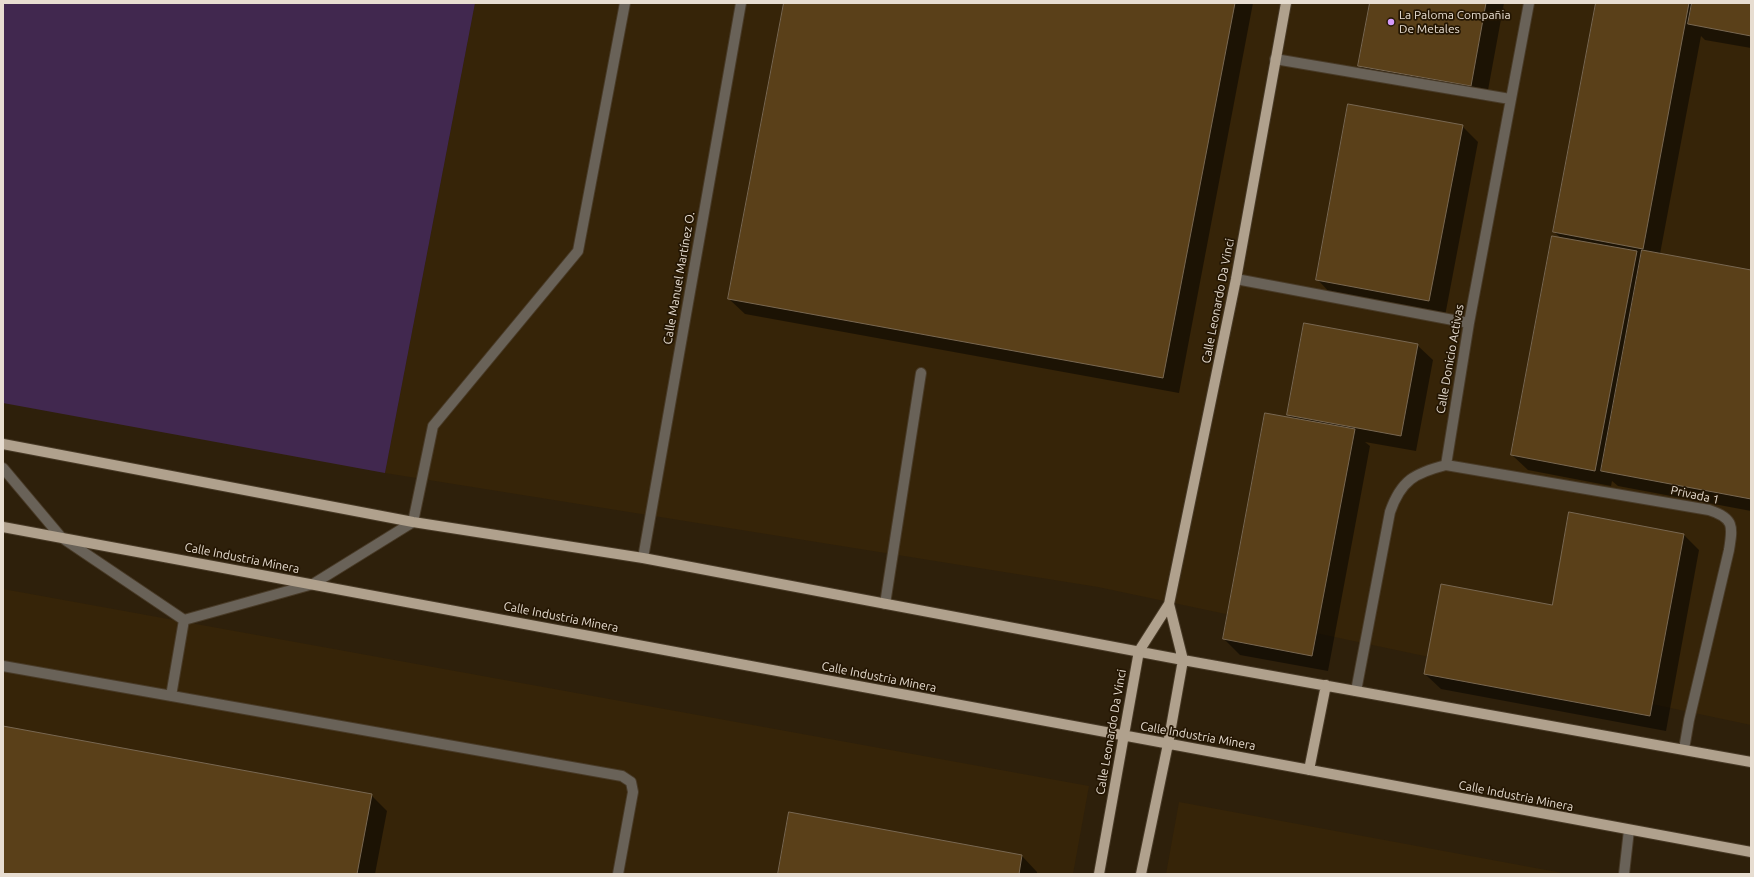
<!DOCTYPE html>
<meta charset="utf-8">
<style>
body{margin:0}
#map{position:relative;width:1754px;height:877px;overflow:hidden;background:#2e200b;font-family:Ubuntu,sans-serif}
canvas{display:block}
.frame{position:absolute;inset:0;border:4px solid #e7ddd1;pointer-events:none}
</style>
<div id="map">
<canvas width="1754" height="877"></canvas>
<div class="frame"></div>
</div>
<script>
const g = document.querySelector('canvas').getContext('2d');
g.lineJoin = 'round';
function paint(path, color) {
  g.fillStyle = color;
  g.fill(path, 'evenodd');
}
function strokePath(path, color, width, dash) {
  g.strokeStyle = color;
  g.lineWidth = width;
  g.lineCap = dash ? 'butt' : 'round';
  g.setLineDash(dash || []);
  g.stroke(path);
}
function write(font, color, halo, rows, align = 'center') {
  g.font = font + ' Ubuntu,sans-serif';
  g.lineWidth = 3.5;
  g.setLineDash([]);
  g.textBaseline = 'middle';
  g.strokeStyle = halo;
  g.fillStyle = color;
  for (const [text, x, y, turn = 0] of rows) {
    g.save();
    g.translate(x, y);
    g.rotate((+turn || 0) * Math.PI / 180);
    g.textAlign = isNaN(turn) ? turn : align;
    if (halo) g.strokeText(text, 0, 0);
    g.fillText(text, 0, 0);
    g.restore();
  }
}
paint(new Path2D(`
 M475,3h1276v722l-653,-138 -713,-114z
 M3,589l1086,197 -16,88h-1070z
 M1179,802l389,72h-402z`), '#362408');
paint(new Path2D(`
 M3,3h472l-90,470 -382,-70z`), '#41284f');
paint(new Path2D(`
 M785,3h468l-74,390 -434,-79 -16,-15z
 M1371,3h133l-18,98 -111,-20 -16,-16z
 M1597,3h154v45l-46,-8 -4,-4 -41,218 91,17v240l-133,-25 -6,-5 -1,5 -83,-16 -16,-15 49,-217 -7,-6z
 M1462,126l16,16 -33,174 -113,-21 -15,-16z
 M1417,345l16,15 -17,91 -51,-9 5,4 -42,225 -88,-16 -16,-16 69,-220 -5,-5z
 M1684,535l15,15 -33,181 -225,-42 -16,-15z
 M3,727l368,68 16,16 -12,63h-372z
 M790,814l232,42 15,16v2h-258z`), '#0007');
const building = new Path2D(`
 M784,3h451l-72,375 -435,-79z
 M1370,3h116l-15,83 -113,-20z
 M1596,3h93l-46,246 -90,-17z
 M1692,3h59v33l-63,-12z
 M1348,104l115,21 -34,176 -113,-21z
 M1552,236l85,15 -42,220 -84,-16z
 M1642,250l109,20v229l-150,-28z
 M1304,323l114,21 -17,92 -114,-21z
 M1265,413l90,16 -43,227 -89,-17z
 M1569,512l115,22 -34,182 -226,-42 17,-90 111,21z
 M3,726l369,68 -15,80h-354z
 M789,812l233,43 -3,19h-241z`);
paint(building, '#5a4019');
strokePath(building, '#786751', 1);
const minor = new Path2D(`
 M1275,59l235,40
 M1236,279l233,44
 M1446,465l23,-142 60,-320
 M3,468l58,69 123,83 129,-36 100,-62 20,-96 145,-175 47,-248
 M643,558l98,-555
 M885,604l36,-231
 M3,666l619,110 9,6 2,10 -15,82
 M1356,691l34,-179c11,-32 25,-39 56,-47l263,45c25,8 24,16 20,40l-40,170 -5,29
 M171,696l13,-76
 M1624,874l5,-44`);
const major = new Path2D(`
 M3,444l410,78 230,36 540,102 568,102
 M3,527l1748,325
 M1309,770l17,-85
 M1099,874l40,-223 30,-47 67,-325 50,-276
 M1141,874l27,-130 15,-84 -14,-56`);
strokePath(minor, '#483a27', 12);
strokePath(major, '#483a27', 12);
strokePath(minor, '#696258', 10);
strokePath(major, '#b0a18d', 10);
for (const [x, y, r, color] of [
 [1391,22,4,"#d69bfa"]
]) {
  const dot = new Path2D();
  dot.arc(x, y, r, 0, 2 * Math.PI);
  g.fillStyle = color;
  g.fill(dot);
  strokePath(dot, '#241603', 1.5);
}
write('12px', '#e7ddd1', '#241603', [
 ["La Paloma Compañia",1399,15],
 ["De Metales",1399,29]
], 'left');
write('12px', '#e7ddd1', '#241603', [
 ["Calle Manuel Martínez O.",679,278,-80],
 ["Calle Leonardo Da Vinci",1218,301,-79],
 ["Calle Donicio Activas",1450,359,-80],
 ["Privada 1",1695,495,12],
 ["Calle Industria Minera",242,558,11],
 ["Calle Industria Minera",561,617,11],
 ["Calle Industria Minera",879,677,11],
 ["Calle Leonardo Da Vinci",1111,732,-80],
 ["Calle Industria Minera",1198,736,10],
 ["Calle Industria Minera",1516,796,11]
]);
</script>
